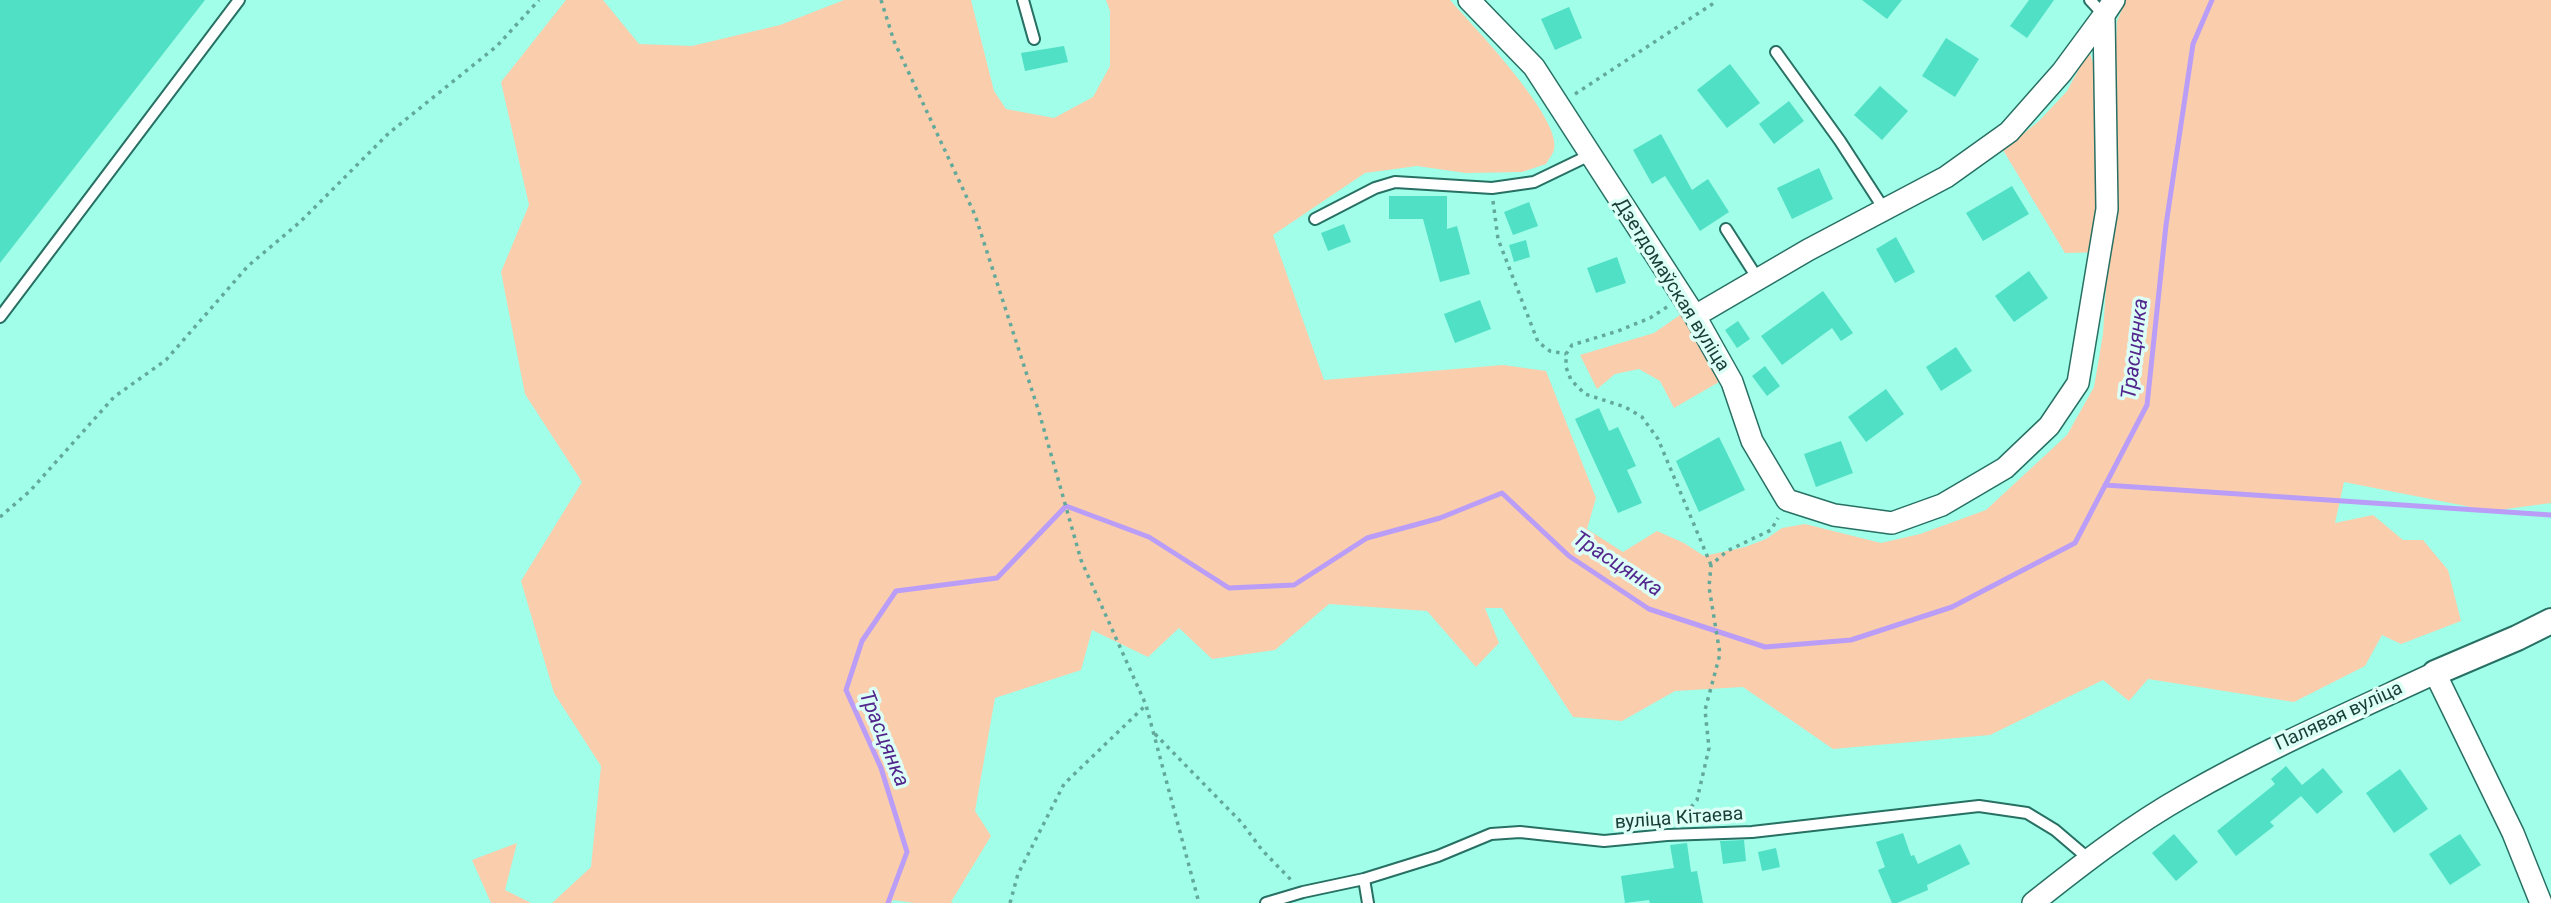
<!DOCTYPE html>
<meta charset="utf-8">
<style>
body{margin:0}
canvas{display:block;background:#a0fee9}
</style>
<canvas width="2551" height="903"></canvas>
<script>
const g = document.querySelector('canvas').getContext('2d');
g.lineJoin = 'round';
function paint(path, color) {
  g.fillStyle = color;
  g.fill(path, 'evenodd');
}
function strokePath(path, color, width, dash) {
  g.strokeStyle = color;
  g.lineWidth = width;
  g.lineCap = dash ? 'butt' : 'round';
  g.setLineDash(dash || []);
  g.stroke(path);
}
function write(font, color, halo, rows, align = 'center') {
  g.font = font + ' Roboto,sans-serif';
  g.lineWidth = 7;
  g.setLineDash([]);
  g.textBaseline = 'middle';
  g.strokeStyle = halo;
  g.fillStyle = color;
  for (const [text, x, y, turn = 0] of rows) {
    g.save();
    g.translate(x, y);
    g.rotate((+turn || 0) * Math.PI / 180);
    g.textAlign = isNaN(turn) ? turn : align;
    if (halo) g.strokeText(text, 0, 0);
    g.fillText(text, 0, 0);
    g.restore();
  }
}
paint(new Path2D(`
 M566,0h37l36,44 53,2 88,-21 64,-25h127l23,91 12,18 48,9 39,-21 17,-31v-55l-4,-11h344c22,25 113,119 104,150 -1,4 -6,10 -8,14l-24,8 -56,1 -49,-7 -52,7 -92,62 51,145 179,-15 43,6 50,127 -9,31 36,23 34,-21 27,12 20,13 41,-9 21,-8 16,-11 23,-4 76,19 39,-9 66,-24 81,-75 27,-48 9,-53 5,-82 -43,1 -62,-103 36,-29 28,-30 22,-41 10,33 15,1 3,-63 9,-21h425v503l-60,8 -147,-29 -9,41 38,-8 30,25h20l25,30 13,51 -60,23 -19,-9 -17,31 -71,36 -146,-23 -19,22 -26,-21 -113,55 -157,14 -90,-62 -68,4 -53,30 -49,-4 -71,-109h-17l14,35 -23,24 -49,-56 -98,-7 -54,46 -63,9 -33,-31 -31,29 -56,-27 -11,40 -86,28 -20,113 16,25 -40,66 2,1h-38l-22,-3 -2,3h-339l39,-36 10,-101 -47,-73 -33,-112 61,-99 -57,-88 -24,-122 28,-67 -28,-123z
 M1680,315l14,18 25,49 -45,26 -14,-27 -21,-12 -24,5 -18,15 -17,-34 74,-22z
 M517,843l-12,47 26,13h-40l-19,-43z`), '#facead');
strokePath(new Path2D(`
 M2105,485l446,30
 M888,903l19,-51 -26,-84 -35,-78 16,-49 34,-50 101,-13 69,-72 83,31 80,51 65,-3 73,-47 73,-20 62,-25 67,63 80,53 116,38 86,-7 101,-33 123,-64 72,-138 19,-180 27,-181 19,-44`), '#ba9df6', 5);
paint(new Path2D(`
 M0,0h205l-205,263z
 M1862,0h40l-15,19z
 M2029,0h25l-27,38 -17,-12z
 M1569,7l13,31 -27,12 -14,-31z
 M1946,38l33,21 -24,38 -33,-21z
 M1064,46l4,16 -43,9 -4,-18z
 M1730,64l30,39 -33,25 -30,-38z
 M1880,86l28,25 -26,29 -28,-25z
 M1789,101l15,20 -30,23 -15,-20z
 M1661,134l31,56 16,-11 21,33 -29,19 -35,-55 -13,8 -19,-34z
 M1819,168l14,31 -41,20 -15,-31z
 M2012,186l17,28 -46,27 -17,-28z
 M1389,196h58v33l10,-3 13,48 -30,8 -17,-63h-34z
 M1529,202l9,24 -25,9 -9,-23z
 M1344,224l7,18 -23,9 -7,-18z
 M1896,237l19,35 -20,11 -19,-34z
 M1526,240l4,17 -16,5 -5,-17z
 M1617,257l9,26 -30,10 -9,-25z
 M2029,271l19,27 -34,24 -19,-26z
 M1823,291l30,42 -12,8 -9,-13 -50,37 -21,-29z
 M1480,300l11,29 -36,14 -11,-29z
 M1738,321l12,18 -13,9 -12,-18z
 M1956,347l16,24 -31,20 -15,-24z
 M1765,366l15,20 -13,10 -15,-20z
 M1886,389l18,25 -38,28 -18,-25z
 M1599,408l10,23 9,-4 18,39 -9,4 15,33 -24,10 -43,-94z
 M1719,437l26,53 -46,22 -23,-51z
 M1841,441l12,32 -37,14 -12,-33z
 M2286,766l16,19 21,-17 20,24 -26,22 -16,-18 -31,26 4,4 -38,30 -19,-25 58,-47 -4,-5z
 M2400,769l28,40 -34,24 -28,-40z
 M1903,833l8,23 3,-1 4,9 42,-20 10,20 -43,21 1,5 -31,13h-5l-14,-33 7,-3 -9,-25z
 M2174,834l24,28 -22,19 -24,-28z
 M2460,834l21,31 -31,20 -21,-31z
 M1744,840l2,21 -23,3 -3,-23z
 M1687,843l4,29 6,-1 6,32h-53l-1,-3 -24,3 -4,-27 53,-8 -4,-23z
 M1776,848l4,19 -18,4 -4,-19z`), '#50e0c5');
const service = new Path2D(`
 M1023,0l11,39
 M2090,0l14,15
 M1776,52l64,89 44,68
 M1315,219l60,-31 20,-6 97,6 42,-6 56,-27
 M1726,229l32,50
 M0,317l239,-317
 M1364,879l4,24
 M1266,903l37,-11 61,-13 74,-23 53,-22 29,-2 84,9 63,-6 85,-3 227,-26 48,7 28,17 34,29`);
const minor = new Path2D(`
 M1469,0l65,67 161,249 37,66 20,59 35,59 47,15 58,8 50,-18 63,-37 44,-42 29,-43 29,-174 -3,-194 10,-15
 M1695,316l113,-66 138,-73 63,-45 53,-60 42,-57
 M2033,903c49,-39 98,-77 153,-108 80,-46 165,-83 249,-122l78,160 28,70`);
const tertiary = new Path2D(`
 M2435,673l82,-35 34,-17`);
strokePath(service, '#277063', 14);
strokePath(minor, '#277063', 24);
strokePath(tertiary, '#277063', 28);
strokePath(new Path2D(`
 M881,0l13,41 81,174 64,197 42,148 65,145 53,198
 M1575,94l142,-93
 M1493,201l5,38 40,103 12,9 16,3
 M1667,307l-17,11 -32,13 -46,14 -6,9v13l5,13 14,14 40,13 17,10 16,22 53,126
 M0,517l30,-26 84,-94 52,-37 82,-94 52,-44 89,-89 108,-87 42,-46
 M1155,734l87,89 20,27 31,32
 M1680,820l17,-20 12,-52 -4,-38 15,-56 -11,-67 2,-22 16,-14 44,-21 7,-12
 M1010,903l8,-29 46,-90 82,-79`), '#63a99a', 3.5, [3.5, 5]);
strokePath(service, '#fff', 10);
strokePath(minor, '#fff', 21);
strokePath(tertiary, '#fff', 24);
write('19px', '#163e36', '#dcfff6', [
 ["Дзетдомаўская вуліца",1671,285,58],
 ["Палявая вуліца",2339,717,-25],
 ["вуліца Кітаева",1679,819,-4]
]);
write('italic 21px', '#52268c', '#dcfff6', [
 ["Трасцянка",2136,349,-83],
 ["Трасцянка",1617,565,33],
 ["Трасцянка",883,739,68]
]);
</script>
